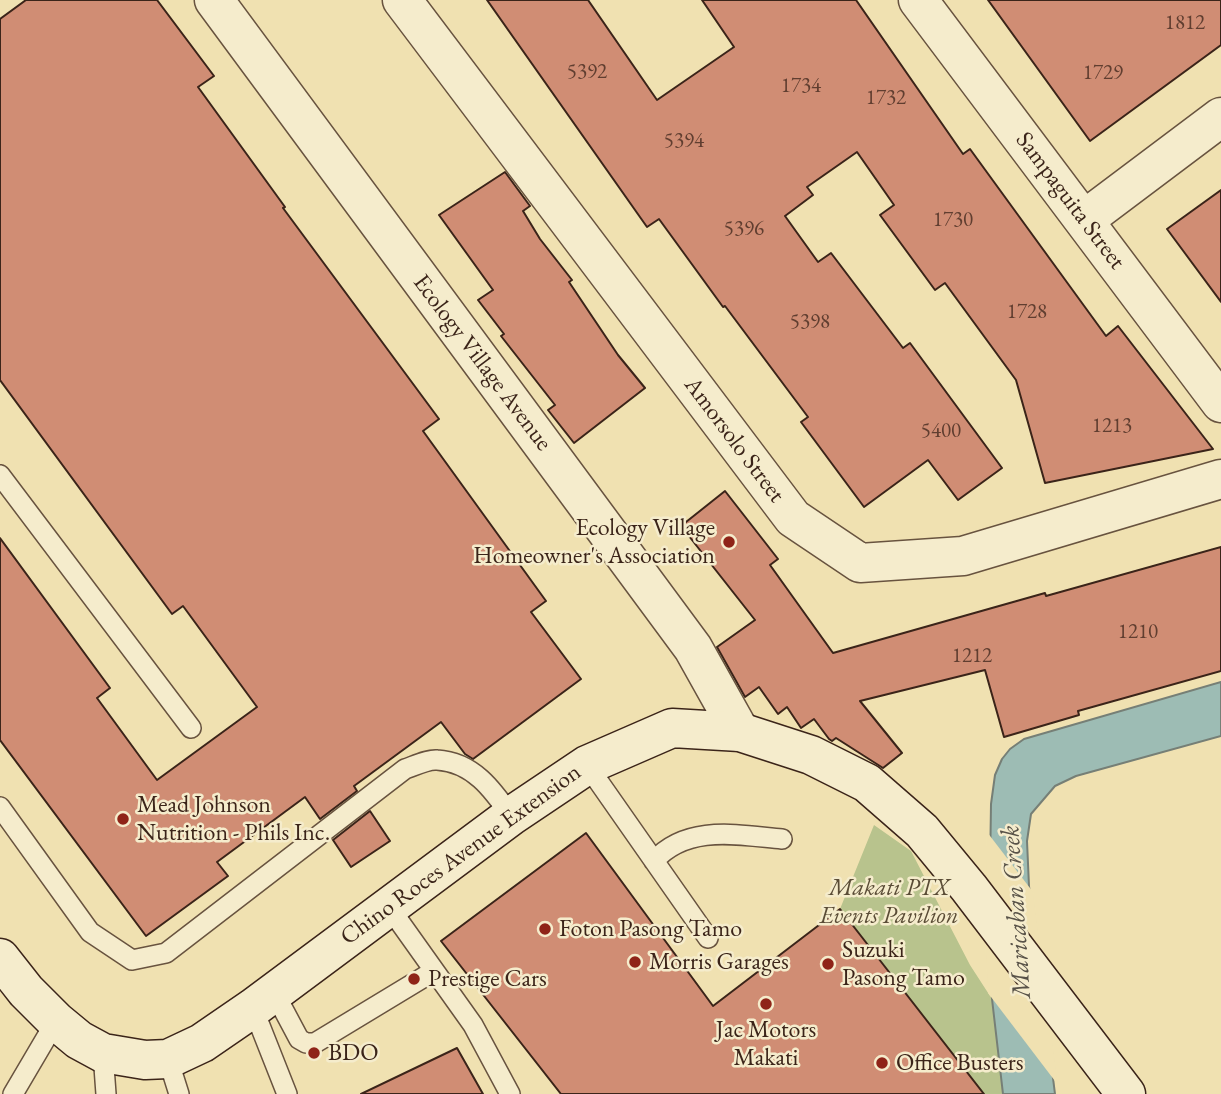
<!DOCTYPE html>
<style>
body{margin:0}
canvas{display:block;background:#f0e1b1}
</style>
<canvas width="1221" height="1094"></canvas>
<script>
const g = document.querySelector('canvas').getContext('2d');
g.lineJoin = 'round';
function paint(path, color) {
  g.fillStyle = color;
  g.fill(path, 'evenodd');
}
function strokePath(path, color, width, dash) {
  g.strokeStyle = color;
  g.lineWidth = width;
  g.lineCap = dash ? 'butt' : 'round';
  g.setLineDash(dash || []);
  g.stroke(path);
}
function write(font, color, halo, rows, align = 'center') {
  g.font = font + ' "EB Garamond",serif';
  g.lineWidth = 5;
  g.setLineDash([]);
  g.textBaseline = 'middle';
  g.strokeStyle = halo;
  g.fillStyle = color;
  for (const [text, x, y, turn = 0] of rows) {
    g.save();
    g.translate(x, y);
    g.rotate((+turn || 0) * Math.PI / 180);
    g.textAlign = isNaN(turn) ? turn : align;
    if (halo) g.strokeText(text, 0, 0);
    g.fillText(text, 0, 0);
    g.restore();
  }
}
paint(new Path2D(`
 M874,825l37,26 59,114 22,34 11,95h-19l-144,-185z`), '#b8c38d');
const water = new Path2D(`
 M1221,682v54l-145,40 -21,10 -24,28 -4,27 2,45 26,208h-52l-11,-95 -3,-63 2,-132 4,-29 7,-16 8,-10 14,-10z`);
paint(water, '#9dbcb4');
strokePath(water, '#767f76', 2);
paint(new Path2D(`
 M987,832l46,60 25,193 -70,-92 -3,-57z`), '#f0e1b1');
const building = new Path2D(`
 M26,0h131l57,76 -16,11 87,120 -2,1 156,211 -16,12 123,170 -15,11 50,67 -108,80 -8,-5 -24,-32 -87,64 3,5 -37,28 -15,-22 -88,65 11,14 -82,60 -146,-196v-202l110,150 -13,10 60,82 100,-73 -74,-101 -11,8 -172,-234v-361z
 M487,0h101l69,100 77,-53 -32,-47h154l107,154 7,-5 136,187 12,-10 95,123 -168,34 -29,-103 -71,-97 -10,7 -55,-75 14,-10 -37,-53 -50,35 6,8 -28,21 33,46 13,-9 72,95 7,-5 92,125 -44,32 -30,-40 -64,47 -63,-85 7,-5 -83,-111 -2,1 -64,-88 -12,8z
 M988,0h233v45l-131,96z
 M505,172l25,34 -7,5 17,28 32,41 -3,2 49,73 27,33 -71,55 -26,-33 7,-5 -54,-69 3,-2 -26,-34 15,-10 -54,-75z
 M1221,190v112l-54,-73z
 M725,491l53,68 -8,6 63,88 212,-60 1,3 175,-49v124l-143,40 1,4 -75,22 -19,-67 -125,31 42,52 -19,15 -47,-30 -4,3 -3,-2 -15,-20 -13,9 -14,-21 -9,7 -19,-27 -14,10 -28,-50 38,-27 -74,-94z
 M370,811l20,30 -39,26 -18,-27z
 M586,833l127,173 127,-97 144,185h-423l-120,-153z
 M457,1048l26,46h-122z`);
paint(building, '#d08d74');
strokePath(building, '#3b2419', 2);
const service = new Path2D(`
 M0,475l191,253
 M587,765l121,173
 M0,807l90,125 42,28 34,-7 239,-184c9,-3 23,-10 32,-9 36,2 56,30 74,56
 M654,861c33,-37 84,-26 128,-22
 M389,907l84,118 37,69
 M274,992l25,47 7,4h9l119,-72
 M253,1008l34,86
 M103,1053l3,41
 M168,1059l11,35
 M13,1094l43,-73`);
const minor = new Path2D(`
 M214,0l479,648 47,84
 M402,0l391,518 67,45 103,-7 258,-77
 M918,0l303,403
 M1084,220l137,-103`);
const secondary = new Path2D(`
 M0,958l26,33 30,30 23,19 24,13 42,7 23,-1 34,-16 51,-35 258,-192 76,-51 85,-37 68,4 71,23 56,28 55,48 47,57 157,206`);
strokePath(service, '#68533f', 22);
strokePath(minor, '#68533f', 41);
strokePath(secondary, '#3b2419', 41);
strokePath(service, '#f5eccc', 19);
strokePath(minor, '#f5eccc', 38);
strokePath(secondary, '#f5eccc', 38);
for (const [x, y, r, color] of [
 [729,542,7,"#8f2418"],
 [123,819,7,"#8f2418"],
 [545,929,7,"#8f2418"],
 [635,962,7,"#8f2418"],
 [828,964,7,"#8f2418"],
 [414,979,7,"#8f2418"],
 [766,1004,7,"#8f2418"],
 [314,1053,7,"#8f2418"],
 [882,1063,7,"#8f2418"]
]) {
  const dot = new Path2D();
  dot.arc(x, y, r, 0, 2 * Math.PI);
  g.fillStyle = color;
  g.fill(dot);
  strokePath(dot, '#f5eccc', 2.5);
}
write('21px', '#603e30', null, [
 ["1812",1185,23],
 ["5392",587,72],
 ["1729",1103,73],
 ["1734",801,86],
 ["1732",886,98],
 ["5394",684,141],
 ["1730",953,220],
 ["5396",744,229],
 ["1728",1027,312],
 ["5398",810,322],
 ["1213",1112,426],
 ["5400",941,431],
 ["1210",1138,632],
 ["1212",972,656]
]);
write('24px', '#3b2419', '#f5eccc', [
 ["Sampaguita Street",1070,201,53],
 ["Ecology Village Avenue",482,363,53],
 ["Amorsolo Street",734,440,53],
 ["Chino Roces Avenue Extension",461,855,-36]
]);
write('24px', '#3b2419', '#f5eccc', [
 ["Ecology Village",715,528,"right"],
 ["Homeowner's Association",715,556,"right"],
 ["Mead Johnson",137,805],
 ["Nutrition - Phils Inc.",137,833],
 ["Foton Pasong Tamo",559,929],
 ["Suzuki",842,950],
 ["Pasong Tamo",842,978],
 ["Morris Garages",649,962],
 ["Prestige Cars",428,979],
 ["Jac Motors",766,1030,"center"],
 ["Makati",766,1058,"center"],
 ["BDO",328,1053],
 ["Office Busters",896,1063]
], 'left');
write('italic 24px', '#5a4c36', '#f5eccc', [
 ["Makati PTX",889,888],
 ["Events Pavilion",889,916]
]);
write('italic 26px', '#585248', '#f5eccc', [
 ["Maricaban Creek",1017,912,-94]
]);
</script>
